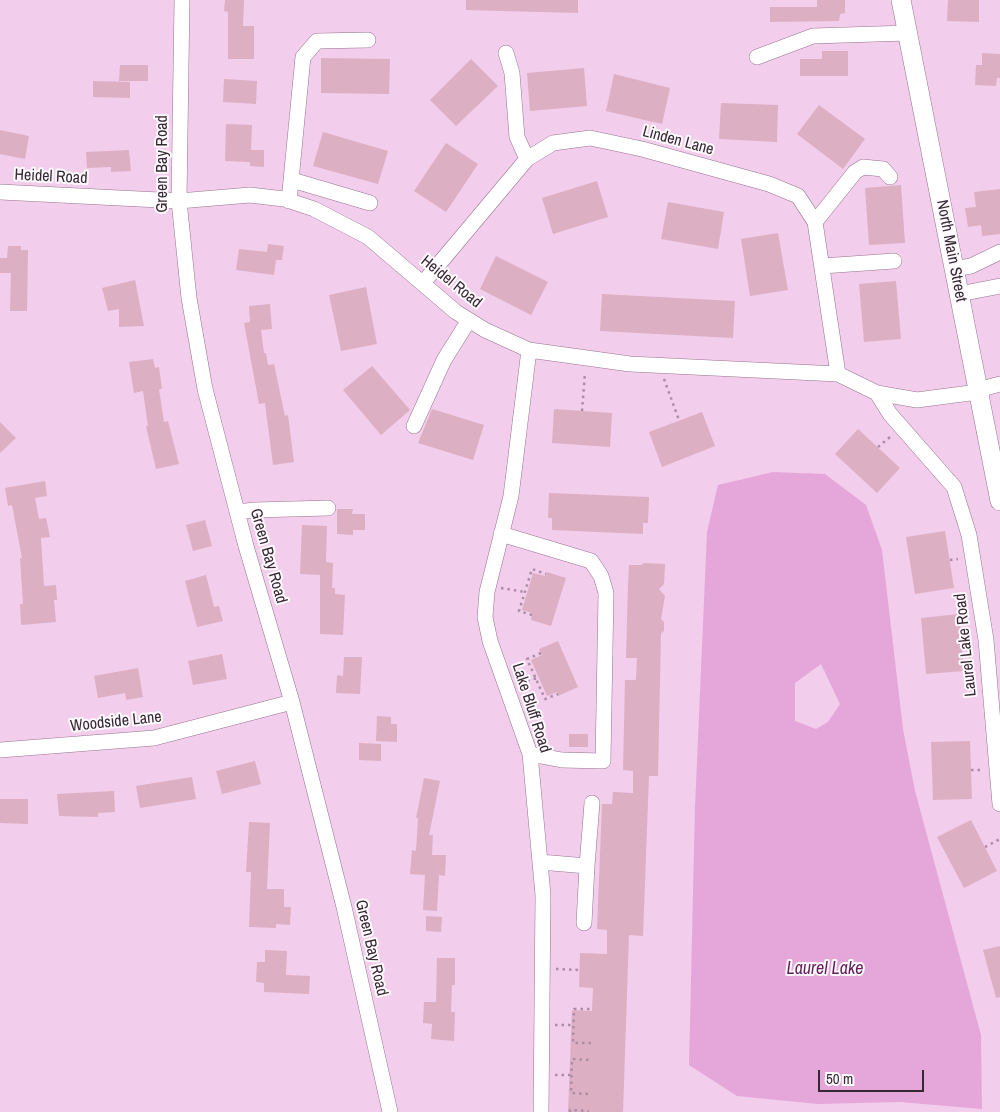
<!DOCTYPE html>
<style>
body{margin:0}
#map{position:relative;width:1000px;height:1112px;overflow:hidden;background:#f3cdec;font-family:"Archivo Narrow",sans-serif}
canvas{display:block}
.scale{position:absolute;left:818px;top:1070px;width:106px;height:22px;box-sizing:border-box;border:2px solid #362833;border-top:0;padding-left:6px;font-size:15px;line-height:18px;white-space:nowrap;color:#362833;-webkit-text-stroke:4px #fefafd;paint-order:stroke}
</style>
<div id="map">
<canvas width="1000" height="1112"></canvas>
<div class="scale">50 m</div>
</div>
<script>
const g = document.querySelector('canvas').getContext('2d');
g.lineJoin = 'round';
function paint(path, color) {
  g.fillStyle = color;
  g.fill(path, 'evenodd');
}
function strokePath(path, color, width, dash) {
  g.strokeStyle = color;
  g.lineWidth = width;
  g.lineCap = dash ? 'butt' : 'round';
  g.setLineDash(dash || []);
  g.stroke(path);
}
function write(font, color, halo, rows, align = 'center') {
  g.font = font + ' "Archivo Narrow",sans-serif';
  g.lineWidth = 4;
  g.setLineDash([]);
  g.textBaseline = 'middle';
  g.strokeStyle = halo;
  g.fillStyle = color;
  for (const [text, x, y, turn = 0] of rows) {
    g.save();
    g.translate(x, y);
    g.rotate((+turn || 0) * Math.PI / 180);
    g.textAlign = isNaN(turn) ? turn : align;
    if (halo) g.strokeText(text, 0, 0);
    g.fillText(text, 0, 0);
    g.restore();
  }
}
paint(new Path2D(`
 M773,472l52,2 41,31 16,45 21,179 12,62 66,244 1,74 -82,-7 -82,2 -81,-8 -48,-31 6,-258 12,-275 11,-47zM821,664l19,40 -12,18 -12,7 -21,-8v-38z`), '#e5a6da');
paint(new Path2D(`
 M225,0h19l-1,26h11v33h-26v-47l-4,-1z
 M466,0h112v13l-112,-3z
 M817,0h28v13l-5,1 -1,7 -69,1v-15h47z
 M948,0h31v22l-32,-1z
 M822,51h26v25h-48v-17h22z
 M982,53l18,1v24h-3l-1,8 -21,-1 1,-20h6z
 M321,58l69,1 -1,35 -68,-1z
 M471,59l27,27 -42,40 -26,-26z
 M120,65h28v16h-29z
 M584,68l3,38 -57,5 -3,-38z
 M614,74l56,14 -8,36 -56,-13z
 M224,79l33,2 -1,23 -33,-2z
 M93,81l37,1v16l-37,-1z
 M721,103l57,2 -1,37 -58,-3z
 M819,105l46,34 -22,30 -46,-35z
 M226,124l26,1 -1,25h13v17l-14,-1v-4l-25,-1z
 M0,130l29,6 -4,23 -25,-5z
 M323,132l65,19 -10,33 -65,-18z
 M446,143l32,21 -32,48 -32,-21z
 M129,150l2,21 -20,1v-5l-24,1 -1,-16z
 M597,181l11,36 -55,17 -11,-36z
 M901,185l4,58 -36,2 -4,-57z
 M1000,189v45l-18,2 -1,-11 -13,2 -3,-19 11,-1 -2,-15z
 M668,202l56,10 -6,37 -57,-10z
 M778,233l10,57 -38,6 -9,-57z
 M268,244l16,2 -2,14h-6l-2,15 -38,-5 3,-21 28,3z
 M8,246h13v4h7l-1,61h-17l1,-38h-11v-15h7z
 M496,256l52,26 -17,33 -51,-26z
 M135,280l9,46 -25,1v-18l-11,2 -6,-23z
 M896,281l5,58 -37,3 -5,-58z
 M366,287l11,57 -36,7 -12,-56z
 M602,294l133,7 -2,37 -133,-7z
 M270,304l2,25 -11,1 3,23h2l2,12 6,-1 11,52 3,-1 6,47 -21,3 -8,-62 -6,1 -15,-81 6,-1 -1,-16z
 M153,359l2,9 4,-1 3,22h-3l5,33 4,-1 11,43 -23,5 -10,-43h2l-5,-35 -9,2 -5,-31z
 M372,366l38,44 -29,25 -38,-45z
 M432,409l52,16 -11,35 -55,-17z
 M554,409l58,4 -2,34 -58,-4z
 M702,412l13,34 -53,21 -13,-35z
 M0,422l16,16 -16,15z
 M858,429l42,39 -23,25 -42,-39z
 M45,481l2,15 -12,2 4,21 7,-1 4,19 -9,1 3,48 12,-1 1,15h-3l2,22 -35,3 -1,-21h3l-3,-46h2l-10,-53 -4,1 -3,-18z
 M549,493l100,4 -1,26h-5v11l-91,-4v-12h-4z
 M337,509h16l-1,5h13v16h-12v5l-16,-1z
 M205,520l7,26 -19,5 -7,-26z
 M302,525l25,1 -1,36 7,1 -1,25h3v6l10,1 -2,40 -23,-1v-59l-20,-1z
 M945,531l9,57 -39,6 -9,-57z
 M644,563l21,1 -1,20 -5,5 6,7 -4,23 3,3v9l-3,2 -3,143h-9l-6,160 -14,-1 -6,177h-55l4,-102 20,1 1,-23 -14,-1 1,-34 27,1v-24l-10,-1 5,-125h10l1,-12 20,1v-22l-10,-1 2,-90h11l1,-22h-11l2,-73 1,-20h12z
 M547,572l19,6 -15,48 -20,-6 1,-7 -10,-3 11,-37 12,3z
 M206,575l8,32 5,-1 4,15 -26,6 -12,-46z
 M959,614l5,57 -38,3 -5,-56z
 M558,641l20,46 -20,9 -1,-4 -10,4 -16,-36 11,-5 -3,-6z
 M222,654l5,25 -34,6 -5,-24z
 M344,657h18l-2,37 -24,-1 1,-18 6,1z
 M138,668l5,29 -17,3 -1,-7 -27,5 -4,-22z
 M377,716l14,1v7h6v18l-21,-1z
 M569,734h19v13h-19z
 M970,741l2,58 -39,1 -2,-58z
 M359,743l22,1v17l-22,-1z
 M255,761l6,23 -39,10 -6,-23z
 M192,777l4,22 -56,9 -4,-22z
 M424,778l16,3 -11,54h4l-1,20h14l-1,21 -6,-1 -2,36 -14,-1 2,-35 -15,-1 2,-24 4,1 2,-33h-2z
 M114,791l1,21 -17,1v4l-39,-1 -2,-22z
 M0,799h28v25l-28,-1z
 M971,820l26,51 -33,17 -27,-51z
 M249,822l21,1 -3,66h17v18h7l-1,18 -14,-1v4l-27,-1 2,-55h-5z
 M426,916l16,1 -1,15 -15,-1z
 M1000,946v51l-4,1 -13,-48z
 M265,950l22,1 -1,24 24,1 -1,18 -45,-2v-9l-8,-1 1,-20h8z
 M437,958h18v27h-3l-1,27h4l-1,29 -23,-2 1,-15 -9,-1 1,-21h12z`), '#ddafc2');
const minor = new Path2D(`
 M182,0l-3,201 10,97 16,91 41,157 46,156 52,205 46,205
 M506,53l6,20 5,64 10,22
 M757,57l56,-21 95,-3
 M292,180l78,23
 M0,192l179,9 71,-6 34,4 30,10 54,28 88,75 29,18 44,20 101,14 208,10 39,19 40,7 61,-8
 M289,201l14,-144 14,-16 51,-1
 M815,222l40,-50 8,-5 20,2 7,8
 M822,266l72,-5
 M954,269l17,-3 29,-14
 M423,283l104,-124 26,-16 37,-5 52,11 127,35 29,12 17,26 23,152
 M959,294l41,-8
 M529,350l-18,146 -24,96 -2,25 5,24 40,113 13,141 -2,217
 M978,390l22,-6
 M877,393l13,21 64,73 15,48 17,105 14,164
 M414,426l30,-66 25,-40
 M237,512l18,-2 73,-2
 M501,534l90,27 10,15 5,17 -3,168 -41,-1 -32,-6
 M0,750l154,-12 138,-36
 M540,862l47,4 -3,57
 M587,866l5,-63`);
const major = new Path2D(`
 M901,0l99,501`);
strokePath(minor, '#96738f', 16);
strokePath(major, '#96738f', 20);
strokePath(new Path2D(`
 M664,379l15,41
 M582,411l3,-38
 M878,447l12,-10
 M950,560l8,-1
 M501,588l24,4
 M532,615l-13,-4 13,-42 14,5
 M962,644l11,-2
 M541,653l-14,6 18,40 13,-5
 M521,682l17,-4
 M971,770h13
 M985,847l15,-8
 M556,969l23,1
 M555,1025h19
 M591,1043h-18l1,-34h18
 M555,1075h16
 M588,1094l-17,-1 1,-34 19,1
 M570,1112v-2l19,1`), '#ab8ea6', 2.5, [2.5, 4]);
strokePath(minor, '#fff', 15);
strokePath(major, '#fff', 19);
write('16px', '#362833', '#fefafd', [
 ["Linden Lane",678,141,15],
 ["Green Bay Road",163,164,-90],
 ["Heidel Road",51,177,3],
 ["North Main Street",951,251,79],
 ["Heidel Road",451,282,39],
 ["Green Bay Road",268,556,74],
 ["Laurel Lake Road",966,645,-96],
 ["Lake Bluff Road",531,708,72],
 ["Woodside Lane",116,722,-6],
 ["Green Bay Road",371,948,77]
]);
write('italic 18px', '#641d5c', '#fefafd', [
 ["Laurel Lake",825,969]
]);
</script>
